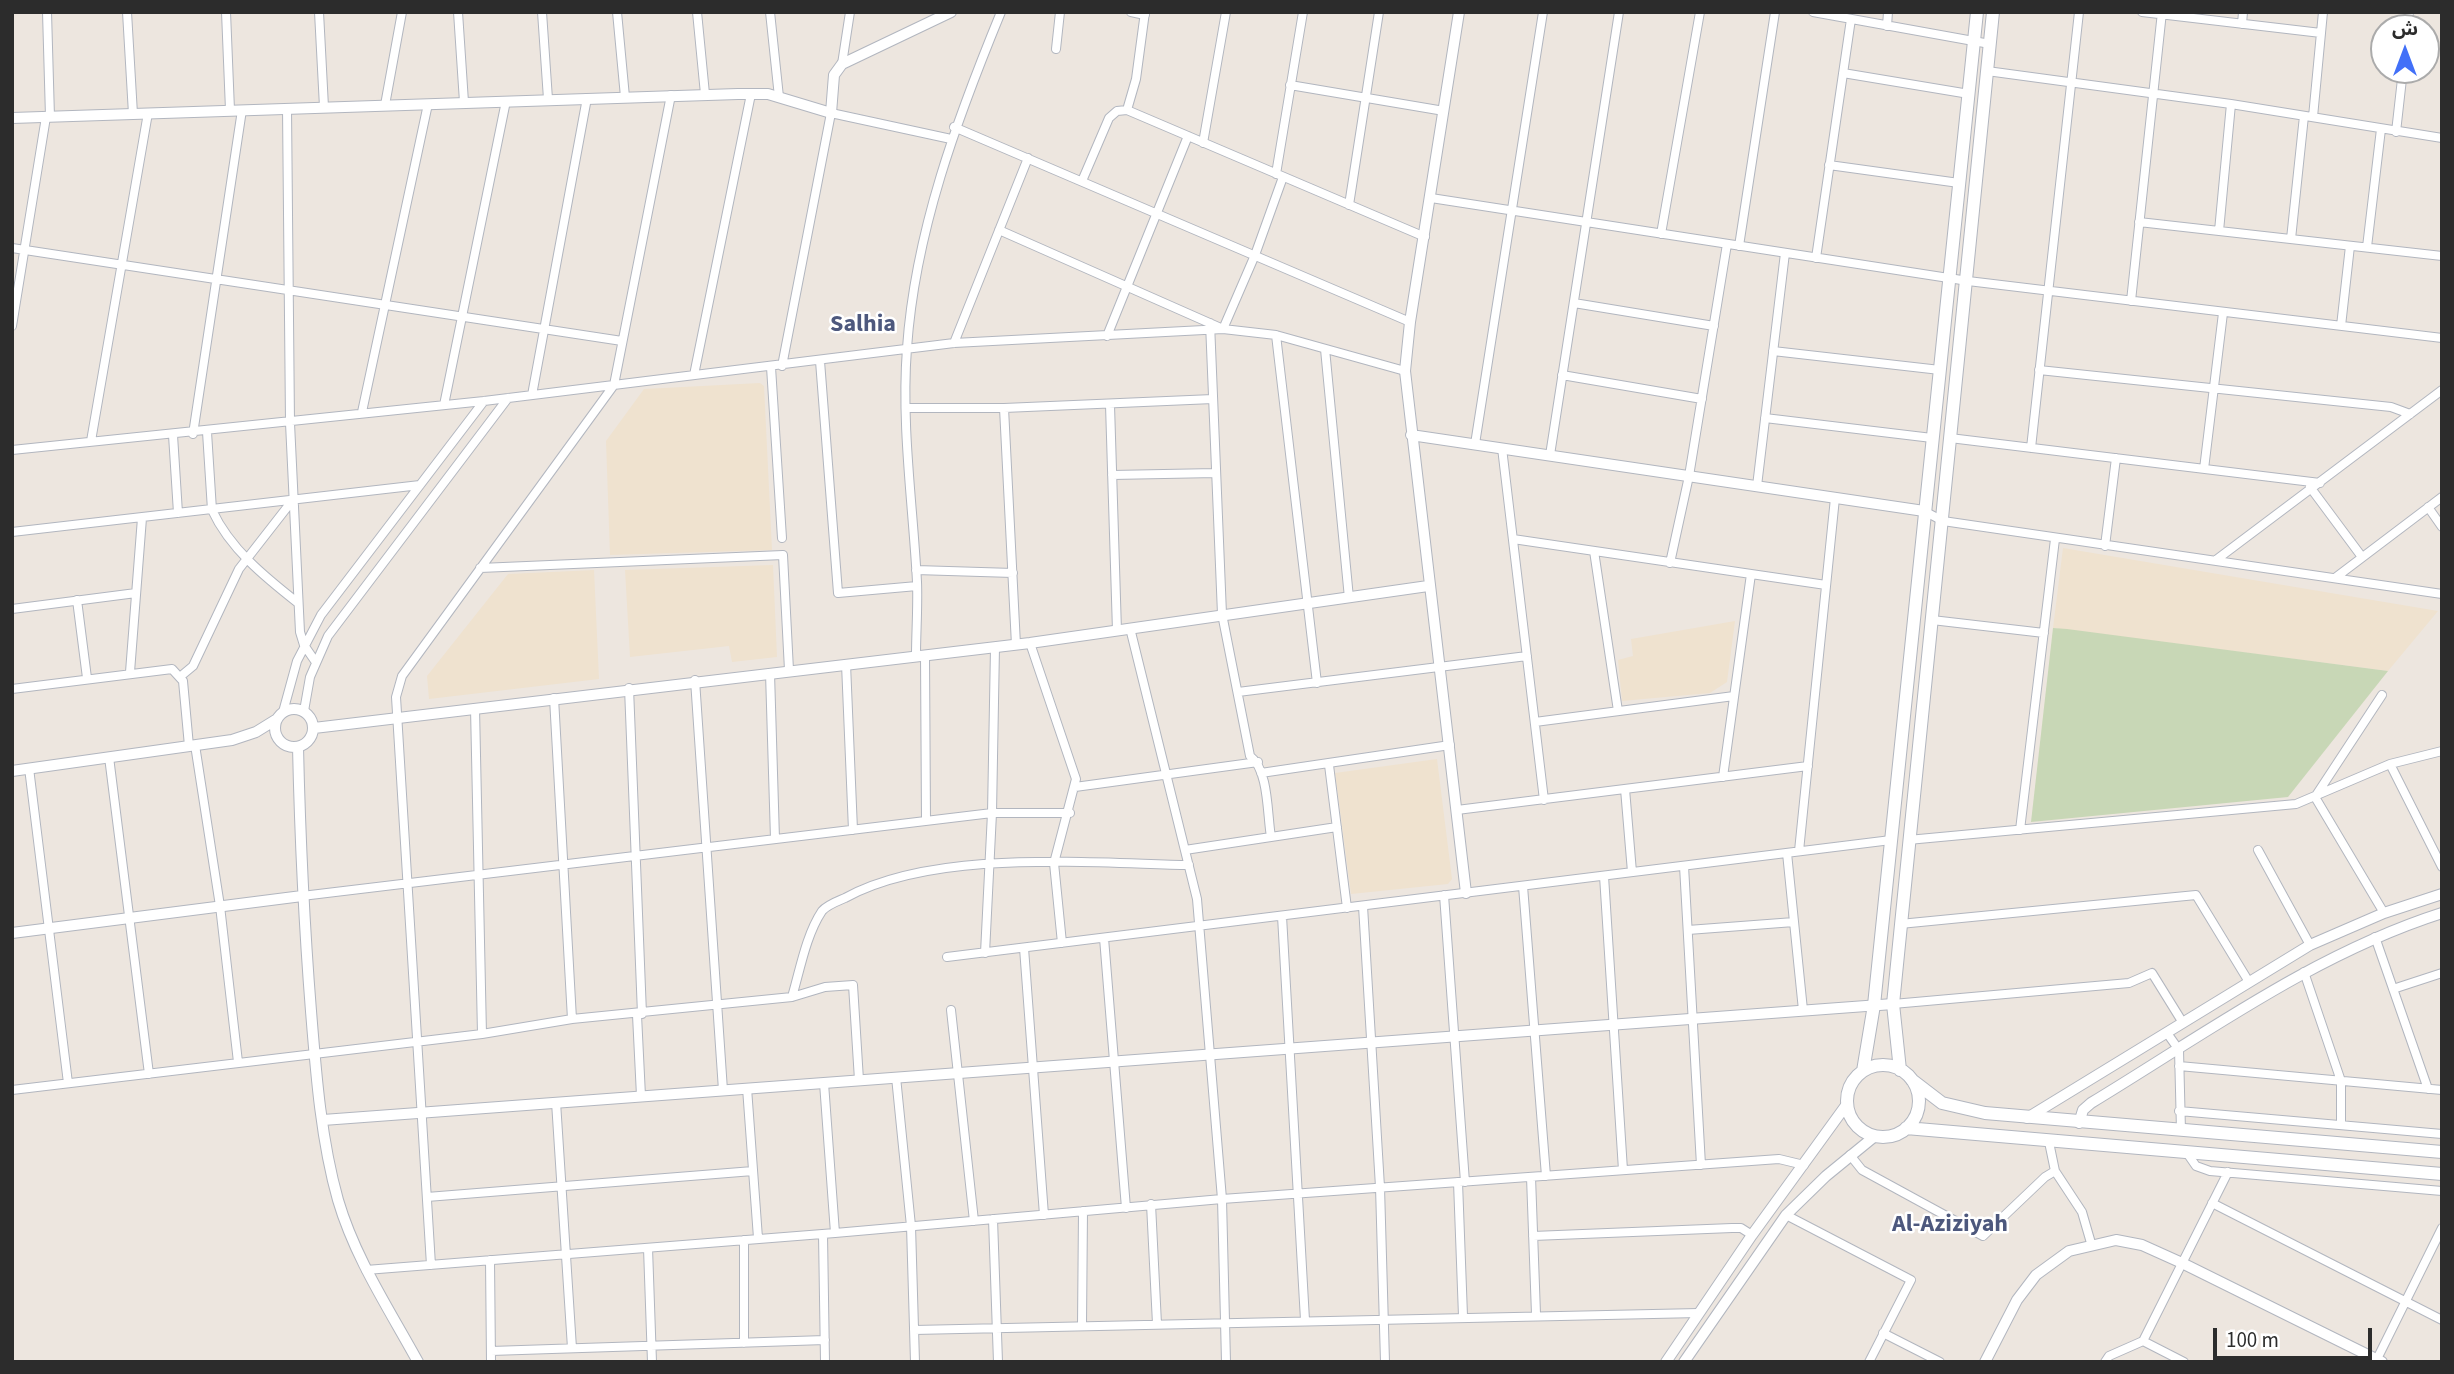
<!DOCTYPE html>
<meta charset="utf-8">
<style>
body{margin:0}
#map{position:relative;width:2454px;height:1374px;overflow:hidden;background:#ede6df;font-family:"Source Sans 3","Noto Sans Arabic",sans-serif}
canvas{display:block}
.frame{position:absolute;inset:0;border:14px solid #2c2c2c;pointer-events:none}
.north{position:absolute;left:2370px;top:14px;width:70px;height:70px;box-sizing:border-box;background:#fff;border:2px solid #ababab;border-radius:50%;rotate:0deg;font-size:19px;font-weight:700;line-height:28px;text-align:center;color:#2c2c2c}
.north::after{content:'';display:block;margin:auto;width:24px;height:32px;background:#4270f8;clip-path:polygon(50% 0,100% 100%,50% 72%,0 100%)}
.scale{position:absolute;left:2213px;top:1328px;width:159px;height:32px;box-sizing:border-box;border:4px solid #2c2c2c;border-top:0;padding-left:9px;font-size:21px;line-height:24px;white-space:nowrap;color:#2c2c2c;-webkit-text-stroke:5px #fff;paint-order:stroke}
</style>
<div id="map">
<canvas width="2454" height="1374"></canvas>
<div class="frame"></div>
<div class="north">ش</div>
<div class="scale">100 m</div>
</div>
<script>
const g = document.querySelector('canvas').getContext('2d');
g.lineJoin = 'round';
function paint(path, color) {
  g.fillStyle = color;
  g.fill(path, 'evenodd');
}
function strokePath(path, color, width, dash) {
  g.strokeStyle = color;
  g.lineWidth = width;
  g.lineCap = dash ? 'butt' : 'round';
  g.setLineDash(dash || []);
  g.stroke(path);
}
function write(font, color, halo, rows, align = 'center') {
  g.font = font + ' "Source Sans 3",sans-serif';
  g.lineWidth = 5;
  g.setLineDash([]);
  g.textBaseline = 'middle';
  g.strokeStyle = halo;
  g.fillStyle = color;
  for (const [text, x, y, turn = 0] of rows) {
    g.save();
    g.translate(x, y);
    g.rotate((+turn || 0) * Math.PI / 180);
    g.textAlign = isNaN(turn) ? turn : align;
    if (halo) g.strokeText(text, 0, 0);
    g.fillText(text, 0, 0);
    g.restore();
  }
}
paint(new Path2D(`
 M760,383l4,3 8,164 -162,5 -4,-114 38,-52z
 M2063,548l375,63 -50,60 -335,-43z
 M773,565l4,92 -45,5 -3,-16 -99,11 -5,-87z
 M594,570l5,109 -170,20 -2,-23 81,-102z
 M1735,621l-8,61 -17,11 -88,8 -4,-41 15,-4 -2,-17z
 M1437,759l15,120 -4,5 -97,10 -16,-121z`), '#efe2cf');
paint(new Path2D(`
 M2053,628l14,1 321,42 -100,126 -257,25z`), '#c8d7b6');
const minor = new Path2D(`
 M47,12l3,105
 M127,12l6,102
 M226,12l4,98
 M319,12l5,95
 M458,12l6,90
 M542,12l6,87
 M617,12l8,85
 M697,12l8,82
 M770,12l9,85
 M1131,12l14,3
 M1813,12l177,32
 M2142,12l179,21
 M2242,24l1,-12
 M1887,26l1,-14
 M2407,28l2,-16
 M1056,49l4,-37
 M842,64l8,-52
 M1987,71l244,33 211,34
 M1843,73l126,21
 M1290,85l154,26
 M385,105l17,-93
 M287,108l3,315 10,209 4,13 11,16
 M1127,110l9,-31 9,-67
 M2313,117l10,-105
 M954,127l456,195
 M2396,132l7,-62
 M1203,143l23,-131
 M1829,165l130,18
 M1276,174l27,-162
 M1082,181l27,-63 8,-7 10,-1 298,127
 M1431,198l537,83 474,57
 M1349,205l30,-193
 M2139,222l303,34
 M999,230l224,99 32,-74 28,-78
 M2219,231l12,-127
 M1661,234l39,-222
 M2291,239l13,-123
 M1739,246l36,-234
 M2367,247l14,-118
 M12,248l610,93
 M1816,258l35,-239
 M2131,301l31,-289
 M1574,303l140,23
 M1210,323l12,291 28,142c19,14 17,58 21,81
 M12,326l34,-209
 M2341,326l9,-80
 M1276,335l41,348
 M1107,336l81,-200
 M954,343l74,-185
 M1325,349l24,249
 M1773,351l167,19
 M820,361l18,232 79,-7
 M782,366l49,-253 120,26
 M771,367l11,171
 M2039,370l352,37 19,7
 M694,375l57,-281
 M1562,375l140,24
 M532,395l55,-297
 M444,405l62,-304
 M1110,405l7,226
 M906,408h98l209,-9
 M1004,408l12,237
 M362,412l66,-308
 M1765,418l167,20
 M207,432l5,78c18,39 53,67 86,93
 M193,434l49,-324
 M173,435l5,78
 M1950,438l370,45
 M91,441l57,-328
 M1475,444l68,-432
 M1502,448l42,352
 M2031,448l48,-436
 M12,450l472,-49 470,-58 269,-14 53,6 129,36
 M1550,455l69,-443
 M2204,469l19,-156
 M1112,475l104,-2
 M1757,486l28,-233
 M2310,487l52,70
 M2428,507l14,20
 M1924,511l19,10 499,73
 M12,532l408,-47
 M1513,539l313,46
 M2105,546l11,-88
 M1594,551l24,160
 M2216,560l226,-170
 M1670,563l19,-87 38,-232
 M480,568l303,-13 6,115
 M916,570l97,3
 M2335,578l107,-81
 M77,600l10,78
 M12,609l124,-16
 M1932,620l112,13
 M1130,628l67,271 25,300 4,163
 M1030,643l46,136 -22,84 8,80
 M925,655l1,166
 M916,656c0,-24 2,-50 1,-74 -4,-77 -16,-156 -10,-234 8,-116 50,-229 94,-336
 M846,664l7,166
 M130,672l12,-154
 M770,673l5,166
 M181,676l12,-10 46,-97 53,-68
 M695,680l28,410
 M629,688l13,326
 M12,689l160,-20 11,12 6,65
 M1238,692l289,-36
 M554,698l18,321
 M475,708l7,326
 M304,711l6,-34 18,-41 180,-238
 M283,712l14,-51 24,-46 163,-214
 M1535,722l199,-26
 M195,745l25,161 18,156
 M109,757l40,317
 M2390,764l52,103
 M1329,765l18,143
 M29,768l39,315
 M1261,773l189,-28
 M1723,777l28,-203
 M1075,787l183,-25
 M1625,789l7,83
 M2315,797l69,116
 M2315,797l67,-102
 M1457,810l351,-44
 M2020,830l35,-291
 M1908,840l388,-36 94,-40 52,-13
 M1185,850l152,-23
 M2258,850l52,95
 M1799,851l36,-353
 M1787,853l16,157
 M1684,866l17,299
 M1604,876l19,294
 M1523,886l23,290
 M1444,895l21,287
 M302,896l690,-83h78
 M1363,906l17,281 5,175
 M1282,916l23,404
 M1900,924l296,-29 53,87
 M1688,930l106,-8
 M2375,937l53,152
 M1104,938l22,270
 M1024,948l20,267
 M985,953l7,-140 3,-166
 M947,957l944,-117
 M2304,972l37,109v43
 M2393,989l49,-16
 M792,997l33,-10 28,-2 6,95
 M1893,1004l236,-21 23,-10 31,50
 M951,1010l23,211
 M637,1015l4,81
 M2167,1033l12,17 2,81
 M2179,1066l263,24
 M896,1077l15,149 4,136
 M824,1083l11,150
 M747,1088l11,150
 M12,1090l470,-56 90,-15 220,-22c8,-27 14,-62 30,-86 5,-6 16,-10 23,-13 89,-49 244,-35 344,-33
 M556,1102l16,246
 M2179,1111l263,23
 M2049,1142l6,29 27,41 9,31
 M2187,1153l9,13 14,5 232,20
 M1850,1155l12,15 121,66 62,-59 10,-6
 M1531,1177l5,137
 M1458,1182l5,134
 M427,1197l326,-26
 M2212,1203l230,117
 M1151,1204l6,120
 M1786,1215l125,65 -42,82
 M993,1219l5,143
 M823,1234l2,128
 M1533,1236l199,-8h9l11,7
 M648,1248l4,114
 M490,1260l1,102
 M431,1265l-35,-568 6,-21 212,-291 57,-290
 M366,1270l469,-37 387,-34 557,-40 25,6
 M1082,1325l1,-114
 M914,1330l785,-17
 M1883,1333l57,29
 M2143,1341l41,21
 M744,1343v-103
 M491,1351l334,-11
 M2377,1359l65,-131
 M2105,1362l4,-6 34,-15 85,-169`);
const tertiary = new Path2D(`
 M1459,12l-49,310 -5,49 61,522
 M12,118l726,-24h30l63,19 3,-38 8,-11 109,-52
 M1411,435l513,76
 M275 728a19 19 0 1 1 38 0a19 19 0 1 1-38 0Z
 M314,728l716,-85 398,-57
 M298,747c2,88 6,176 13,264 5,63 10,129 27,189 17,58 51,109 80,162
 M12,771l220,-31 24,-8 21,-13
 M12,933l290,-37
 M2027,1118l283,-173 74,-32 58,-19
 M323,1120l1570,-116
 M2079,1123l4,-13 8,-7c114,-69 223,-149 351,-190
 M1666,1362l86,-127 95,-131
 M1684,1362l102,-147 40,-39 49,-40
 M1985,1362l32,-62 19,-25 33,-24 47,-11 26,5 40,18 200,99`);
const secondary = new Path2D(`
 M1847 1101a36 36 0 1 1 72 0a36 36 0 1 1-72 0Z
 M1900,1070l-7,-66 100,-992
 M1863,1071l11,-66c35,-331 69,-662 103,-993
 M1912,1080l30,23 43,10 457,39
 M1906,1128l536,46`);
strokePath(minor, '#b2b6bf', 10);
strokePath(tertiary, '#b2b6bf', 12);
strokePath(secondary, '#b2b6bf', 14);
strokePath(minor, '#fff', 8);
strokePath(tertiary, '#fff', 10);
strokePath(secondary, '#fff', 12);
write('bold 24px', '#4d587d', '#fff', [
 ["Salhia",863,326],
 ["Al-Aziziyah",1950,1226]
]);
</script>
